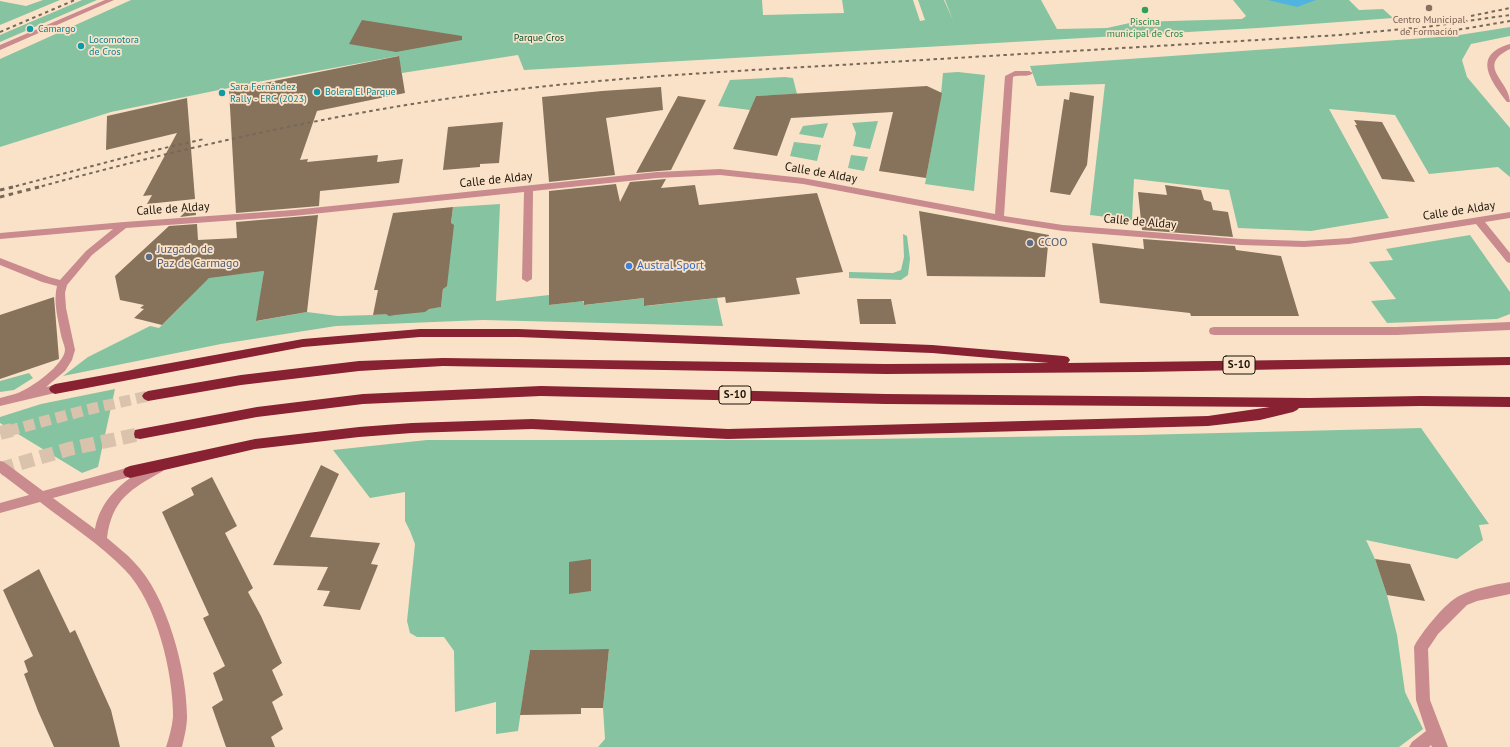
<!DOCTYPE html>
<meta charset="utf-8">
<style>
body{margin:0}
canvas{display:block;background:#fae2c8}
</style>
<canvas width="1510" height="747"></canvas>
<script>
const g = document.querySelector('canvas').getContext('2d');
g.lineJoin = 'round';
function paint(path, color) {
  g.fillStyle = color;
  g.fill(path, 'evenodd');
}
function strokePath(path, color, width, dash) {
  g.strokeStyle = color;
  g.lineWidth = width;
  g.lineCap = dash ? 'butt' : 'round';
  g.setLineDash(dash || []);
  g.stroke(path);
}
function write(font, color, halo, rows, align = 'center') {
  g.font = font + ' "PT Sans",sans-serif';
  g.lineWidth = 3.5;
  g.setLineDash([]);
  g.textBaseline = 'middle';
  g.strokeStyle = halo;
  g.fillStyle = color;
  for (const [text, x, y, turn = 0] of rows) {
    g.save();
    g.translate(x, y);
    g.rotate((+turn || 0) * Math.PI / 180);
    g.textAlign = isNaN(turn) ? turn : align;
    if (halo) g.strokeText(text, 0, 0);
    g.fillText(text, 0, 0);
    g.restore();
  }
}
paint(new Path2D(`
 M43,0h17l-60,25v-24l26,5z
 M82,0h15l-97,42v-7z
 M131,0h631l1,15 81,-2 -2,-13h71l7,21 5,-1 -7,-20h26l9,20 -8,-20h96l16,29 50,-1 27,-6 108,-3 4,-3 -13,-16h116l10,10 24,-1 10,9 -135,10 -734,42 -6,-15 -116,18 -4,-17 -135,25 -152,31 -111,35v-88z
 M1510,27v9l-39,8 -9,16 5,17 43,51v49l-12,-10 -69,7 -34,-59 -66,-6 60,109 -78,13 -73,-3 -9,-38 -95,-11 -2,41 -42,-5 15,-131 -68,2 -7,-20 423,-30z
 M958,72l27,3 -11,116 -49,-7 16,-90 2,-21z
 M785,77l8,1 4,16 -41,2 -6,14 -32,-4 12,-26z
 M878,121l-8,28 -17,-3 3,-13 -4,-10z
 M828,123l-5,15 -24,-4 4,-8z
 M794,142l27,3 -4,16 -27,-5z
 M851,155l17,2 -4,14 -16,-3z
 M500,204l-4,97 53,-6v10l34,-4 2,4 59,-7 2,8 71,-8 6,28 -240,-6 -147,6 -115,18 -158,32 25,-19 62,-31 9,2 26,-26 20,-38 34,10 25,-3 -7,50 50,-9 31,4 35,-1 68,-8 12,-100z
 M903,234l4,2 3,23 -2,16 -7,5 -52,-2v-6l44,1 8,-3 3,-13z
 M1470,235l40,57v22l-13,5 -110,4 -16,-22 25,-2 -27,-37 24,-2 -7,-11z
 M29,373l4,5 -19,12 -14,2v-11z
 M115,389l-17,78 -16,6 -82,-50v-6l41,-13z
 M1421,428l68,96 -10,1 4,15 -26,19 -91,-19 9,19 12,36 10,40 8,57 18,37 -24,18h-801l7,-8 -2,-31 6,-59 -79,1 -12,81 -22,3v-32l-41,10 -1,-61 -10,-14h-27l-7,-4 -3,-12 8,-77 -5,-13 -5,-10v-29l-35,6 -37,-48 94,-10h376l335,-5z`), '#86c4a1');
paint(new Path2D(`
 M1268,0h48l-19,7z`), '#50b4df');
paint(new Path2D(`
 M362,20l100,16v4l-66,12 -47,-8z
 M399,56l6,37 -88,18 -17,49 8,-1 -1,3 71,-7 -1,7 26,-3 -4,24 -79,8 -1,15 -83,7 -7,-123z
 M927,86l15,7 -16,85 -47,-7 14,-59 -102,6 -14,38 -44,-7 23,-53z
 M661,87l2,23 -57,8 9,57 -66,7 -7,-85 60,-6z
 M1070,92l24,4 -7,69 -17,30 -20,-3 14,-93 5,1z
 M678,96l28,4 -35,70 -35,3z
 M187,98l8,101 -48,5 5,-9 -9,1 34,-63 -71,17 1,-34z
 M1354,120l28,2 33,60 -33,-3 -27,-54h2z
 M503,122l-4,41 -19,1v3l-37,3 5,-43z
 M666,179l-5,9 34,-3 4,20 118,-12 26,79 -47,6 4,16 -74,9 -1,-6 -81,9v-8l-60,7v-4l-35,4v-114l67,-7 4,18 10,-20z
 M1165,185l36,5 3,10 7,2 2,8 15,2 5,25 -91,-7 -4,-38 29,3z
 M195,202l1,13 -16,2z
 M453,207l-2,16 3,2 -7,61 -4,3 -2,18 -12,2 -4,3 -30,3 -6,1 -3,-2 -13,1 5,-25h-4l19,-77z
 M919,211l130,24 -4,42 -118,-1z
 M318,215l-11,97 -51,9 8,-50 -55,7 -47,47 -28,-7 10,-9 -4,-1 4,-3 -24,-5 -5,-24 54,-50 28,-2 1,16 39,-2 -1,-16z
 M1143,239l92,7 1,4 45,6 18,60h-108l-1,-3 -90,-10 -8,-60 52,6z
 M54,297l5,62 -59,20v-64z
 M857,299h34l5,25h-36z
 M321,465l18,9 -29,63 70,6 -9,21 7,1 -18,45 -37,-4 7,-15 -13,-1 11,-23 -55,-2z
 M212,477l25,49 -12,7 28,55 -5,4 13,24 21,47 -10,7 11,25 -11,7 11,27 -12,8 4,10h-49l-14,-40 11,-7 -10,-27 12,-7 -22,-48 6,-3 -47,-103 32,-17 -3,-7z
 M591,559v32l-22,3v-32z
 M1375,559l35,5 15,37 -38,-6z
 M39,569l31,64 5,-3 36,80 9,37h-66l-16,-36 -14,-37 4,-2 -4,-11 9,-5 -30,-66z
 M609,649l-6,59h-22v6l-61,1 10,-65z`), '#87725b');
strokePath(new Path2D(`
 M8,431l78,-21 62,-14`), '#d9c3ac', 11, [11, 5.5]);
strokePath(new Path2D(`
 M0,433l12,-3
 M0,469l69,-20 71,-15`), '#d9c3ac', 14, [14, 7]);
paint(new Path2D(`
 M105,0h9l-114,50v-5z
 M1510,44v5c-35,17 0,32 0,53h-3c-16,-21 -36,-47 3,-58z
 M1015,71h14l4,2c-5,5 -14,1 -20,4l-9,139 59,9 178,14 63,2 45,-3 161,-26v6l-25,4 25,31v10l-3,-1 -31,-38 -127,20 -45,3 -63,-2 -178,-14 -64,-10 -196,-37 -83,-9 -63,3 -124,13 -1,88 -5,3 -5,-3 2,-87 -231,24 -167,12 -34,27 -25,30 -2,8 1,15 9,42 -3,10 -7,11 -19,16 9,-2 4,1 2,3 -2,3 -59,14v-8c6,-2 13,-3 18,-5 13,-5 46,-28 47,-43 0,-4 -3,-10 -4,-15 -3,-16 -8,-33 -4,-49l-15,-4 -42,-17v-7l49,19 11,3 26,-29 27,-22 -113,10v-6l124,-11 169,-12 364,-38 63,-3 83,9 192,36 10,-138z
 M1510,322v8l-114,5h-182l-4,-1 -1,-3 1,-3 4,-1h182z
 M0,461l4,1 39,29 87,-24 4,1 2,4 -1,3c7,-5 19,-15 28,-12l2,4 -2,4c-32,18 -51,28 -56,67 9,8 19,15 27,24 33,33 53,109 53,155 0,10 -3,21 -5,30h-16c3,-9 6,-20 7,-30 0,-44 -16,-114 -48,-147 -25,-26 -57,-46 -85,-68l-40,11v-10l29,-8 -29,-22zM133,476c-19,13 -34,30 -38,53l-42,-31z
 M1510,582v12l-33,7 -10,4 -29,29 -10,15 2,51 18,47h-16l-1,-2 -2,2h-20l3,-5 14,-11 -10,-31 -2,-53c6,-13 32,-45 45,-51 16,-8 34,-11 51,-14z`), '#ca8b8e');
paint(new Path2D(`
 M420,329h98l414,16 132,11 4,1 2,3 -2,3 442,-6v8l-369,7 -255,2 -443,-8 -84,5 -118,14 -93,16 -4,-2 -2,-3 2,-3 4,-2 93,-16 118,-14 84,-3 443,6 163,-1 -117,-10 -414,-16h-98l-117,10 -248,47 -4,-2 -2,-3 2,-3 4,-2 248,-45z
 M541,386l345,8 424,4 111,-2 89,1v10l-89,-1 -122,2 -2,2 -4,2 -33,8 -52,6 -480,13 -196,-10 -120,4 -53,4 -104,12 -125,29 -5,-2 -2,-4 2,-4 5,-2 125,-27 104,-12 53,-4 120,-4 196,10 480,-13 62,-9 -384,-3 -345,-8 -178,8 -106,13 -117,22 -5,-1 -1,-4 1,-4 5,-1 117,-22 106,-13z`), '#882132');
strokePath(new Path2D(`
 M1471,16l39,-8
 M0,32l75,-32
 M1417,34l46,-5 47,-8
 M9,188l129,-34 66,-15
 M35,188c151,-41 304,-76 460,-96 120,-15 241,-21 362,-28 161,-10 321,-19 482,-29l86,-8 85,-12`), '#776959', 2, [3.5, 3.5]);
strokePath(new Path2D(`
 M0,190l13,-3
 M0,197l39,-10`), '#776959', 3, [4.5, 4.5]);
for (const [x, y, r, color] of [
 [1429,8,4,"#8d6e63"],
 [1145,10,4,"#2e9e5b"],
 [30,29,4,"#0f9aa8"],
 [81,46,4,"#0f9aa8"],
 [317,92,4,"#0f9aa8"],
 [222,93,4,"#0f9aa8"],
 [1030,243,4,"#5c6f8a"],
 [149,257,4,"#5c6f8a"],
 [629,266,4,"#3f7fe0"]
]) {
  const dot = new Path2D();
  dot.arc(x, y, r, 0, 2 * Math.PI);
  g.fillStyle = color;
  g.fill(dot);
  strokePath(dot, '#fae2c8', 1.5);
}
write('10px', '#785e54', '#fae2c8', [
 ["Centro Municipal",1429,20],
 ["de Formación",1429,32]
]);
write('10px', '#27864d', '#fae2c8', [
 ["Piscina",1145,22],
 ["municipal de Cros",1145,34]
]);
write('10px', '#0d838f', '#fae2c8', [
 ["Camargo",38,29],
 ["Locomotora",89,40],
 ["de Cros",89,52],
 ["Sara Fernández",230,87],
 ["Rally - ERC (2023)",230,99],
 ["Bolera El Parque",325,92]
], 'left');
write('10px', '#044f31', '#fae2c8', [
 ["Parque Cros",539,38]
]);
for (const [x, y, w] of [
 [1239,365,32],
 [735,395,32]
]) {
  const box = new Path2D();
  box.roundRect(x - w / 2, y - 9, w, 18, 3);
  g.fillStyle = '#fae2c8';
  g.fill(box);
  strokePath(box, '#1b130a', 1);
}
write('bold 11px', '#1b130a', null, [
 ["S-10",1239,365],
 ["S-10",735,395]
]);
write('12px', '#1b130a', '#fae2c8', [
 ["Calle de Alday",821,173,10],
 ["Calle de Alday",496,180,-6],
 ["Calle de Alday",173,209,-4],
 ["Calle de Alday",1459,211,-9],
 ["Calle de Alday",1140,222,5]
]);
write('12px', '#4e5e75', '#fae2c8', [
 ["CCOO",1038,243],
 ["Juzgado de",157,250],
 ["Paz de Carmago",157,264]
], 'left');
write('12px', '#366cbe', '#fae2c8', [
 ["Austral Sport",637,266]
], 'left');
</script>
